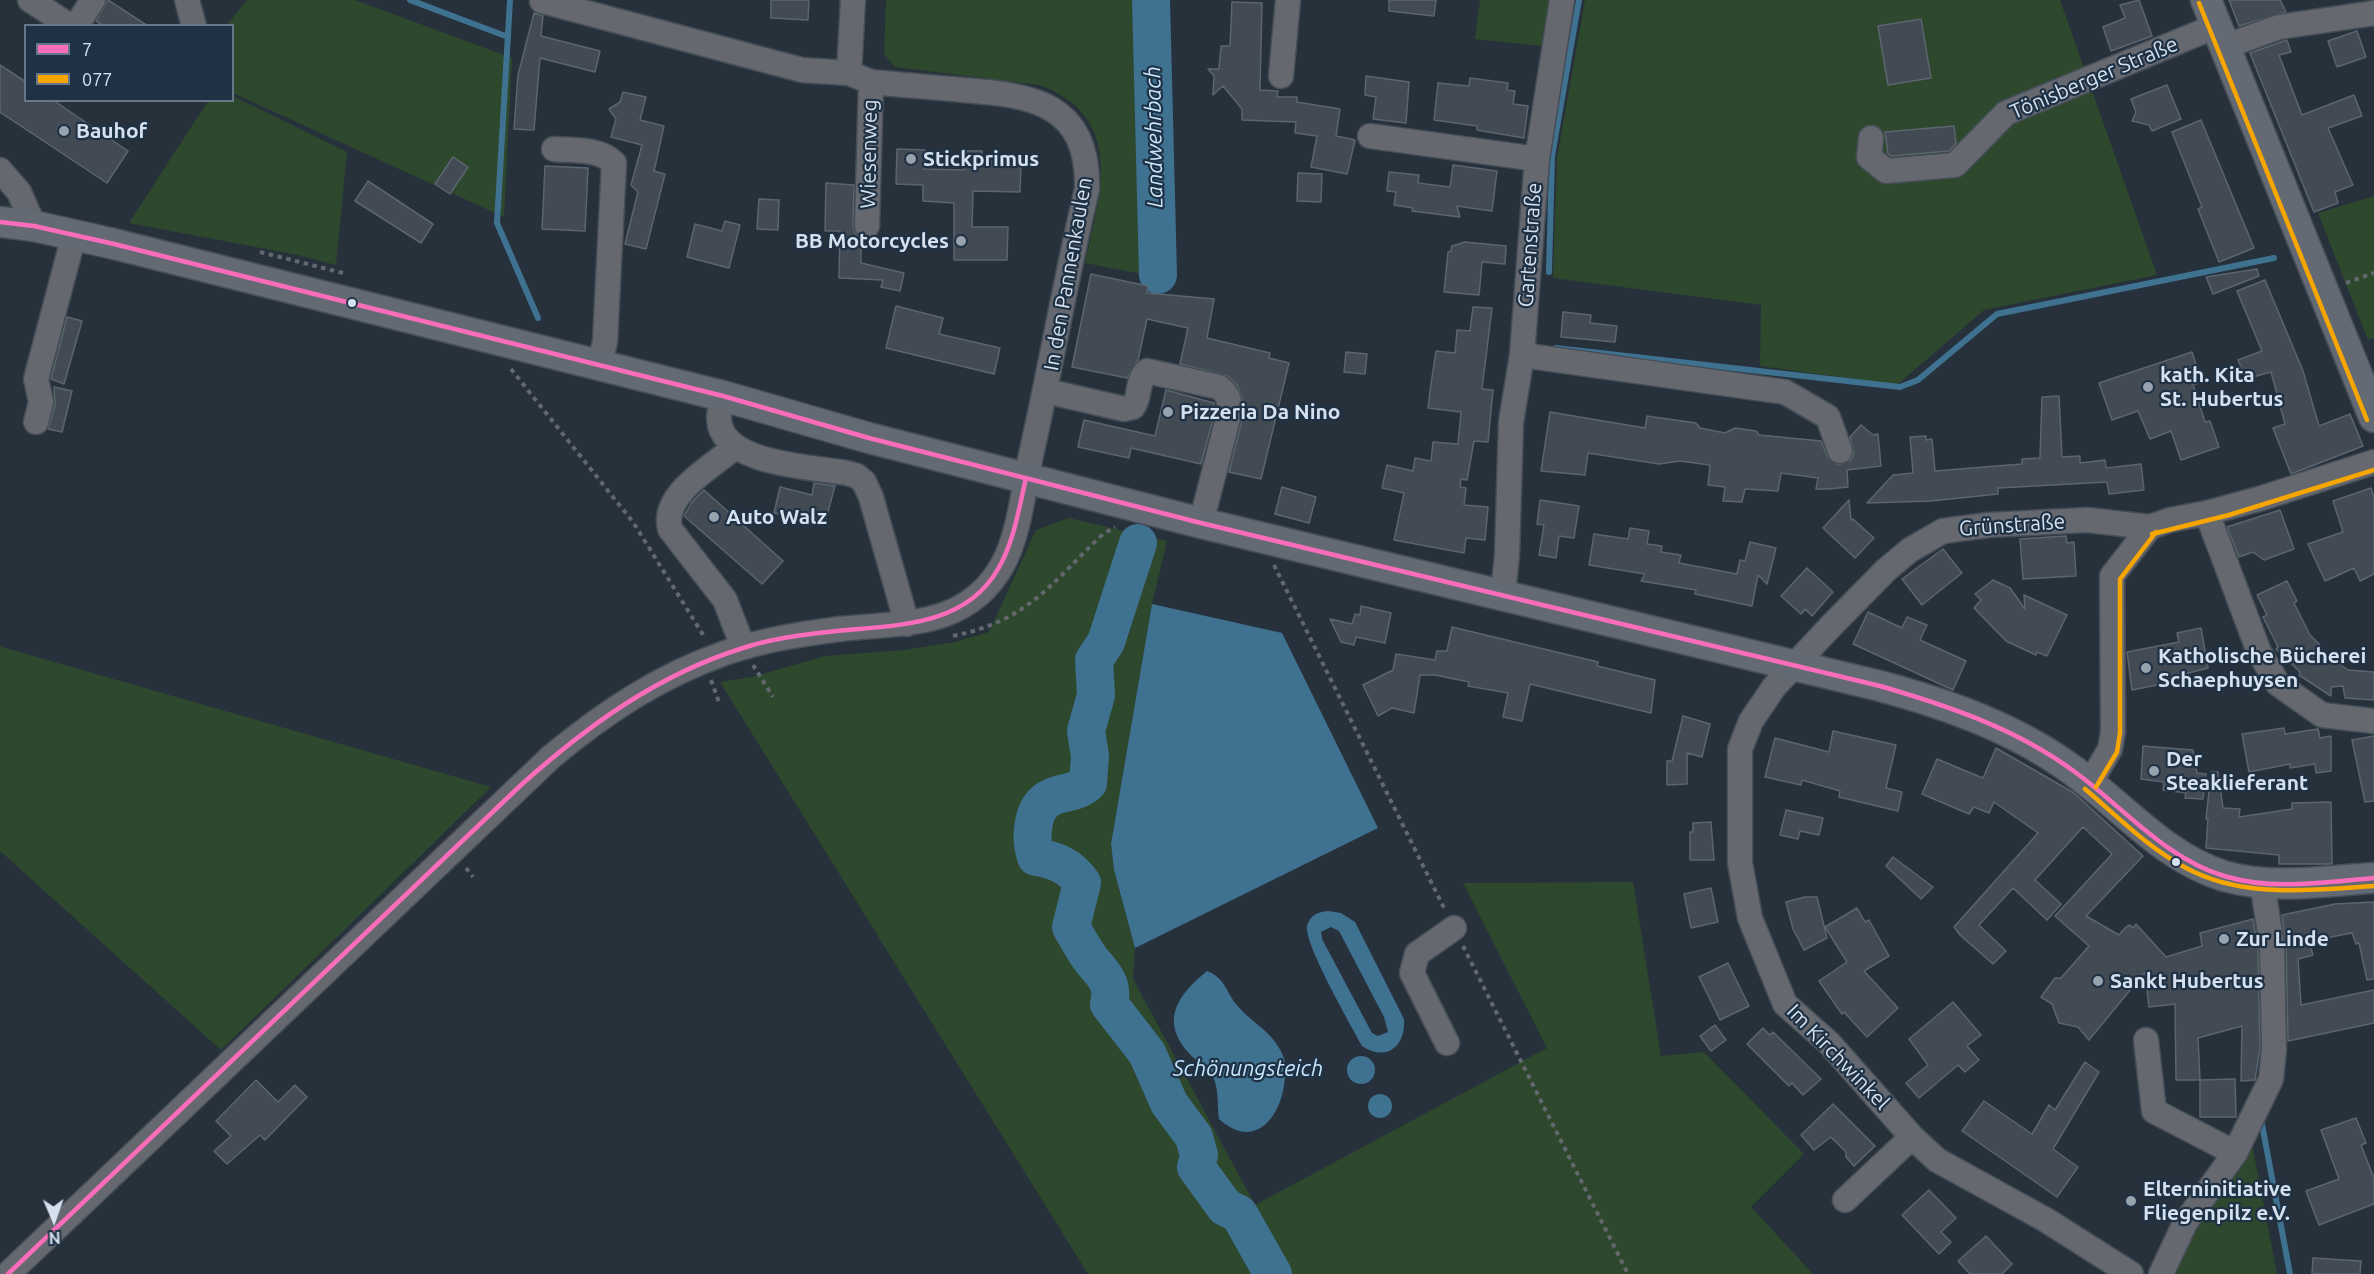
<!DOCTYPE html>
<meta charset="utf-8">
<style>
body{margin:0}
#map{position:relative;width:2374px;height:1274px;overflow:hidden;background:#27313c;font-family:Ubuntu,sans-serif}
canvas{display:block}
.legend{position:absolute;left:24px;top:24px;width:210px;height:78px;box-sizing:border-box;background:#1e3145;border:2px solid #677789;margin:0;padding:8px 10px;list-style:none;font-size:18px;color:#d5e1ee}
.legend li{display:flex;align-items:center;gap:12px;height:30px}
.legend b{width:30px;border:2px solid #677789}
.north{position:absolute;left:24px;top:1190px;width:60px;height:60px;-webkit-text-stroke:4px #1e3145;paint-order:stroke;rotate:178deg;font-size:16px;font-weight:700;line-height:24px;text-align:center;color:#d5e1ee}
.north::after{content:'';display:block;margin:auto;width:21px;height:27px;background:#d5e1ee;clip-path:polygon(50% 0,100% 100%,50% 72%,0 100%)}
</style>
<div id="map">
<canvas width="2374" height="1274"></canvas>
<ul class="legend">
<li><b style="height:8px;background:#fb6dba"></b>7</li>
<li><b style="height:8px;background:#f7a600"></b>077</li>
</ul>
<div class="north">N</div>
</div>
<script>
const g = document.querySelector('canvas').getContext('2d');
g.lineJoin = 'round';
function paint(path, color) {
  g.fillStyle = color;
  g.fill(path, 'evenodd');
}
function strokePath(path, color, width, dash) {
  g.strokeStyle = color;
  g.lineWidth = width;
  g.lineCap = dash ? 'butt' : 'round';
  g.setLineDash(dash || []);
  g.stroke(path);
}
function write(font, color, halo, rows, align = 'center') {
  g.font = font + ' Ubuntu,sans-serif';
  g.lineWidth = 4.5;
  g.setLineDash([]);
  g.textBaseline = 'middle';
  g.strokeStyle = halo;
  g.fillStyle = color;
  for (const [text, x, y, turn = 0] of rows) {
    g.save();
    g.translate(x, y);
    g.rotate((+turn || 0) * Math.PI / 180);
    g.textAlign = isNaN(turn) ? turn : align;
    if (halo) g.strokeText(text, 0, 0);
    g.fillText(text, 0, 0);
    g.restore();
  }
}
paint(new Path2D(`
 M247,0h108l157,58 -8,159 -271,-124 -1,-67h-6z
 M886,0h274l7,279 -82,-16c16,-70 40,-147 -46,-178l-144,-18 -11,-13z
 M1480,0h70l-9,46 -66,-7z
 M1585,0h475l97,275 -173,35 -87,75 -137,-19 1,-61 -208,-27 4,-120z
 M233,96l114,56 -11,113 -38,-10 -169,-32 79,-122 24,-1z
 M2374,196v142l-6,2 -50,-127z
 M1069,518l98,23 -15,63 -41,240 3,26 21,78 -2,31 122,226 292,-157 -84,-165 170,-1 28,174 43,-4 100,102 -53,53 62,67h-725l-368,-592 32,-5 73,-21 79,-6 51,-8 34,-10 47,-102z
 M0,646l5,2 486,139 -270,263 -221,-199z
 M2251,1139l26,135h-109l21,-49z`), '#2d482d');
paint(new Path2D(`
 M1152,604l130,29 96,195 -243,120 -21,-78 -3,-26z
 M1328,911l13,2 14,9 49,97c2,28 -18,43 -42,27 -11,-21 -58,-102 -55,-120 3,-11 11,-14 21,-15zM1331,927l8,4 45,86 4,15 -10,4 -6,-3 -50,-94 -1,-7z
 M1207,971c18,7 18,19 29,33 17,21 37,26 48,54 3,8 1,20 0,28 -6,36 -32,63 -65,33 -2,-13 0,-31 -6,-42 -7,-11 -19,-17 -27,-27 -26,-32 -6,-57 21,-79z
 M1347 1070a14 14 0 1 1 28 0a14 14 0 1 1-28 0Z
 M1368 1106a12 12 0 1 1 24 0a12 12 0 1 1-24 0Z`), '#3f7191');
strokePath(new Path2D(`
 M410,0l98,37
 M510,0l-13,223 41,95
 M1549,272l3,-116 27,-156
 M1556,348l344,39 18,-7 79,-66 277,-56
 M2261,1119l29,155`), '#3f7191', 6);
strokePath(new Path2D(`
 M1151,0l7,275
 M1138,543l-32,99 -12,18 2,35 -10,36 4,25 -2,27c-12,11 -26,8 -40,16 -17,11 -18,41 -12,58 20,3 34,9 46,26l-11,44c7,12 13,24 21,34 12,14 22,23 17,43l38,49 22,50 25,34 5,18 -3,12 29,40 14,7 34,60`), '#3f7191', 38);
const building = new Path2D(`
 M108,0l40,26h-44l-8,-5z
 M771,0h38l-1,20 -37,-2z
 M1389,0h47l-2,16 -45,-5z
 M2139,0l13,36 -41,15 -8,-24 22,-9 -5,-13z
 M2229,0h51l6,12 -47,14z
 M1232,2l30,1 -2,87 18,1 -1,6h20v5l43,7 -4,27 19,4 -8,34 -36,-7 6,-31 -22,-3 1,-11 -54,-2v-11l-19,-23 -10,9 1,-19 -6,-7h11l2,-23h9z
 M534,13l9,3 -2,20 59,15 -5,21 -55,-14 -6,72 -20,-1 4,-54z
 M1921,19l10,59 -43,7 -10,-59z
 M2357,31l9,26 -29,10 -9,-26z
 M2287,40l4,12 -12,3 23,60 52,-20 8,21 -34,12 25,57 -18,7 3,11 -24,9 -64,-159z
 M0,65l26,17v18h27l75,51 -21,32 -107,-71z
 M1366,76l43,6 -3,41 -33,-4 3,-22 -11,-2z
 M1470,78l38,5 -1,7 8,1 -2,13 15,2 -4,32 -47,-8v-4l-43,-6 4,-37 31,3z
 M2167,85l14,34 -29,12 -3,-6 -17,-4 4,-9 -5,-13z
 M623,92l23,5 -6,23 24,6 -10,45 11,3 -19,75 -21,-5 13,-52 -7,-7 11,-40 -31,-8 5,-18 -7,-10 11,-7z
 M2201,120l53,128 -35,14 -21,-53 4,-2 -30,-75z
 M1954,126l2,18 -7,7 -58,5 -3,-2 -3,-22z
 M897,149l28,1 -1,19 40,1v-19h18v10l39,1 -1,30 -47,-1 -1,36h36l-1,33h-53v-57l-31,-2v-16l-27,-1z
 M453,157l15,10 -18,27 -15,-10z
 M1453,165l44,6 -5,40 -35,-5 3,11 -48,-6 1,-3 -19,-3 2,-13 -9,-1 2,-19 30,3 -1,8 32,4z
 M545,166l43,2 -3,63 -43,-2z
 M1298,173l24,1 -1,28 -24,-1z
 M368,181l65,43 -12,19 -66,-42z
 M826,183l28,2 -1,41 2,7 6,6v24l43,10 -4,18 -19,-4 2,-7 -44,-2 1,-47h-15z
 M759,199l20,1 -1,30 -21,-1z
 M725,221l15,4 -11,43 -42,-11 8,-33 27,7z
 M1465,242l41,4 -1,18 -23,-2 -3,33 -35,-3 4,-40 3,-1 1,-5z
 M2257,269l2,7 -46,18 -7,-17z
 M1091,274l57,12 -1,7 67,6 -7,39 63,15 -1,5 20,5 -28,116 -32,-7 13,-52v-23l-5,-12 -9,-9 -48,-12 8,-36 -41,-9 -9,41 -11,18 -55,-11z
 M2265,280l38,91 16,55 31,-12 13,32 -72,28 -18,-46 12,-4 -14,-52 -25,7 -8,-19 24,-9 -25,-60z
 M896,306l47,12 -4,16 61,14 -6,26 -108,-26z
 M1473,307l19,1 -10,81 11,1 -5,52 -14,-1 -7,39 -6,-1 -1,8 6,1 -2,17 24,2 -3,33 -19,-2 -2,15 -70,-13 10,-47 -22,-5 5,-23 26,6 2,-13 16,3 2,-19 25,2 3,-32 -33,-4 2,-17 6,-40 19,2 2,-23 13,1z
 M1563,312l28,3 -1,8 27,3 -2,16 -54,-5z
 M67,317l15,4 -18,63 -13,-5z
 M1346,352l21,2 -2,20 -21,-2z
 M2192,352l10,30 -9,3 12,37 5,-1 9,26 -38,13 -10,-29 -21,8 -12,-28 -26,9 -13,-37z
 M54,387l18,4 -10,41 -14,-3 7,-24z
 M1166,390l48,13v12l-13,49 -70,-16 -2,10 -51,-11 6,-27 71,16z
 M2059,396l3,61 18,-1v7l25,-3 1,8 35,-4 3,26 -35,4 -2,-12 -109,6v6l-67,7 -64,2 26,-28 20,-2 -3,-36 16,-1v4l6,-1 3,32 87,-7v-5l18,-1 2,-61z
 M1550,412l95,16 2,-12 49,7 4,5 25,5 10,-5 21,3 3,4 62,6 6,15 11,9 13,-5 3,-7 -4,-16 11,-12 12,10 5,-1 3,32 -34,4 1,17 -20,2h-12l2,-11 -37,-5 -3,18 -33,-2 -3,13 -19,-1 2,-14 -17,-2 2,-20 -30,-4 -21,3 -71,-11 -3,22 -44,-4z
 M814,483l21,3 -10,36 -16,-4 -1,3 -34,-8 6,-26 32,8z
 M1282,487l34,10 -7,26 -34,-9z
 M2371,488l3,9v77l-14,7 -6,-13 -29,13 -17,-37 35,-12 -10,-31z
 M704,490l79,71 -21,23 -78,-68 8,-14z
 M1540,500l39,6 -5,32 -15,-2 -3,22 -17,-3 5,-30 -7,-1z
 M1849,500l2,20 2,-1 21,19 -19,20 -32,-30z
 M2280,510l14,39 -30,11 -11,-8 -14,5 -12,-30z
 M1630,528l19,3 -2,13 15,2 -1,6 20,3 -2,8 58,11 3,-14 5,1 5,-19 26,6 -9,36 -9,-9 -6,31 -57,-12 1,-4 -55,-9 4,-7 -56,-9 5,-31 34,5z
 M2066,536l1,7 7,-1 2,34 -53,3 -3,-40z
 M1943,549l19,24 -40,32 -20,-26z
 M1807,568l26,24 -21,24 -7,-7 -4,5 -20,-18z
 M1993,580l17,8 15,21 -1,-14 43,20 -20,41 -10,-4 -1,3 -30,-14 -32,-33 7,-8 -6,-6z
 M2287,581l10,20 -3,2 16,32 10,10 -3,4 31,21 26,2v28l-29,-2 -2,-12 -12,1v9l-32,-21 1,-3 -24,-23 2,-2 -15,-30 4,-2 -10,-20z
 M1361,606l30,7 -6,30 -29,-6 -2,8 -13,-3 -11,-23 22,5 3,-10 5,1z
 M1868,612l34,16 5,-11 20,8 -7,15 46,21 -13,29 -100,-46z
 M1452,627l146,35 -1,4 58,14 -4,33 -121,-29 -8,37 -19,-4 5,-24 -40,-7 1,-4 -34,-7h-15l-6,38 -22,-5 -14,8 -15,-31 30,-15 3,-16 39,6 2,-9h10z
 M2201,628l7,40 -42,11 1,4 -35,7 -5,-38 52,-10 -2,-9z
 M1683,716l27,8 -8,33 -15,-4v31l-20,1v-24h5z
 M2284,728l1,6 33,-5 2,9 11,-2v35l-15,2 -1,-9 -25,4v-4l-41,8 -7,-38z
 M1833,731l63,14 -10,43 16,4 -4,19 -59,-14 1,-6 -38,-11 -1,5 -36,-8 10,-39 54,14z
 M2374,736v65l-9,1 -13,-62z
 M2143,746l50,4 4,23 9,1 -3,25 -18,-1 1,-5 -23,-3 1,-8 -23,-3z
 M1996,748l78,45 69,63 -57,60 33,19 7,-8 4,-2 3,3 3,-4 30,33 36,-11 -2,-13 53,-14 5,28 2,101 -5,32 -14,1 1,-55 -44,12 2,42h-24l-1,-76 -26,3 -4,-35 -56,68 -11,-13 -19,-4 -7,-19 -11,-7 14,-19h6l28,-32 -34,-30 57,-62 -29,-27 -48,53 26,24 -14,16 -34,-32 -34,37 27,26 -13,13 -33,-29 -6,-8 84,-94 -44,-31 -5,11 -15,-6 -5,7 -47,-20 15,-35 46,19z
 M2211,772h7l5,36 17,1 -1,8 53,-8v-6l39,-1 1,62h-53v-9l-73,-7 2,-29h-2z
 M1786,810l37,8 -4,17 -19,-4 -2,8 -18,-4z
 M1711,822l3,38h-24v-28h3v-9z
 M1893,857l40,30 -12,12 -35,-33z
 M1711,888l7,34 -27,6 -7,-34z
 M1805,897h12l10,41 -23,12 -11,-21 -7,-27z
 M2374,902v77l-7,1 -8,-37 -3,1 -4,-11 -43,8 4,14 -15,4 3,46 73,-15v33l-86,18 -2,-95 -4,-31 53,-11z
 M1857,908l8,14 4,-2 20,36 -25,15 34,37 -31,29 -23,-25 -2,2 -23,-33 28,-19 -22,-35z
 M1728,963l21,43 -29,14 -21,-43z
 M1953,1002l28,33 -14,11 12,14 -14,12 -7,-7 -39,33 -13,-15 22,-18 -19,-26z
 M1715,1025l11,15 -15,11 -11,-15z
 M1763,1028l7,7 3,-3 48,47 -18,16 -11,-12 -3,3 -42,-42z
 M2085,1062l14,10 -46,77 25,18 -21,30 -95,-66 22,-30 48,33 17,-29 6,5z
 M2235,1079l1,38h-36v-37z
 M256,1080l22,22 17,-17 12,12 -42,43 -5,-5 -33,29 -13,-13 17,-15 -15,-15z
 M1833,1104l42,42 -21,20 -8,-9v-5l-15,-15 -17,13 -13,-15z
 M2356,1118l10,25 -5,2 13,33v26l-55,21 -13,-34 33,-12 -18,-49z
 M1929,1190l27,28 -15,14 10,10 -12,12 -37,-39z
 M1986,1236l26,28 -10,10h-32l-12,-13z
 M2313,1258l48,3 -1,13h-48z`);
paint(building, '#424a53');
strokePath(building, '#5c656f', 1.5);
const minor = new Path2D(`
 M30,0l40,26
 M187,0l7,26
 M542,1l260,69 47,3
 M76,26l17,-26
 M2224,47l55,-20 95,-14
 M1281,76l7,-76
 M1370,136l167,23
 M1871,138l-2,19 17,14 69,-6 51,-52 210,-87
 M554,149c21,2 45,-1 60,14l-9,179 -6,23
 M0,170l19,22 15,34
 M867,226l4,-144
 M1522,355l263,37 43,25 12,34
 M1046,391l78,18 9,-2c8,-10 3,-26 14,-36l72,16c12,9 11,17 9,31l-27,105
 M723,396c-1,7 -4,16 -4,23 2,46 95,48 128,54l10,3 7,6 7,15 36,127
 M36,422l5,-20 -5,-23 38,-144
 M735,447c-23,20 -74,47 -65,82l55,71 18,47
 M2207,513l52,139 19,32 44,31 52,6
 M1503,594l4,-39 4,-133 11,-67 15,-196 25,-159
 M2090,783l20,-34 3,-17 -1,-156 38,-49
 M2146,1040l8,71 81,42
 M1447,1043l-35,-70 5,-19 37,-26
 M1845,1200l67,-63
 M8,1274l543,-517c53,-44 108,-81 174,-104 37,-13 76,-19 115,-24 63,-7 127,0 163,-65 17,-32 20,-74 28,-109 20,-89 35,-178 56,-266 2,-86 -55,-94 -124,-99 -31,-3 -62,-5 -92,-8l-22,-9 4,-73
 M2131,1274l-85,-54 -109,-60 -25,-23 -83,-94 -44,-39 -35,-86 -10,-55v-114l11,-28 23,-34 57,-61 55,-56 24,-20 33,-19 45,-6 99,-5 63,7 20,-7 37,-7 55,-15 112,-36
 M2161,1274l24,-51 50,-70 36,-74 3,-30 -2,-103 -10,-64`);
const major = new Path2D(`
 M2206,0l168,417
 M0,222l34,4 80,18 609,152 146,42 332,85 679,163c70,19 137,43 195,86 49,36 90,86 149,104 48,14 101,5 150,2`);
strokePath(minor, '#454d57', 27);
strokePath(major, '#454d57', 33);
strokePath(new Path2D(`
 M260,252l83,21
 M2346,283l28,-10
 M511,369l122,153 72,116
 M1274,565l171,345
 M953,636c77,-16 97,-52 150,-102l12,-7
 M753,665l20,32
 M711,680l9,25
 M466,868l7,9
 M1463,946l165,328`), '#63686f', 4, [4.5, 4.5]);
strokePath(minor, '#65686f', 24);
strokePath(major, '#646a73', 30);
strokePath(new Path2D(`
 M0,222l34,4 80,18 609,152 146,42 332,85 679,163c69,20 137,43 195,86 49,36 90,86 149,104 48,15 101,6 150,2
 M8,1274l513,-489c66,-59 136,-110 222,-137 30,-10 62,-14 94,-17 58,-6 128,-4 161,-62 16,-27 21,-61 28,-91`), '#fb6dba', 4.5);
strokePath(new Path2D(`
 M2199,3l168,417
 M2152,534l77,-19 145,-45
 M2096,787l21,-35 3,-19v-154l36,-47
 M2085,789c32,27 63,59 101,79 58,31 124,22 188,18`), '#f7a600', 4.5);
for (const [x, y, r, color] of [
 [64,131,6,"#98a3b0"],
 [911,159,6,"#98a3b0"],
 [961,241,6,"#98a3b0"],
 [352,303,5,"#d5e1ee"],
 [2148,387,6,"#98a3b0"],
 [1168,412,6,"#98a3b0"],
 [714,517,6,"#98a3b0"],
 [2146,668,6,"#98a3b0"],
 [2154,771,6,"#98a3b0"],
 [2176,862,5,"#d5e1ee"],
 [2224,939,6,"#98a3b0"],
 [2098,981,6,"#98a3b0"],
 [2131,1201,6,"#98a3b0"]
]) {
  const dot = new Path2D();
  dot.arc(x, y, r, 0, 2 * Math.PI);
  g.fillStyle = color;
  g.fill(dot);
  strokePath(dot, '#1e3145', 2);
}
write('21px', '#d5e1ee', '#1e3145', [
 ["Tönisberger Straße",2094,78,-23],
 ["Wiesenweg",869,154,-89],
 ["Gartenstraße",1530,245,-86],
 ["In den Pannenkaulen",1068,274,-80],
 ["Grünstraße",2012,525,-4],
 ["Im Kirchwinkel",1838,1057,46]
]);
write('bold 21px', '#d5e1ee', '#1e3145', [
 ["Bauhof",76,131],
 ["Stickprimus",923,159],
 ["BB Motorcycles",949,241,"right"],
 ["kath. Kita",2160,375],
 ["St. Hubertus",2160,399],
 ["Pizzeria Da Nino",1180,412],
 ["Auto Walz",726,517],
 ["Katholische Bücherei",2158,656],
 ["Schaephuysen",2158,680],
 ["Der",2166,759],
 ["Steaklieferant",2166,783],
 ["Zur Linde",2236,939],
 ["Sankt Hubertus",2110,981],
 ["Elterninitiative",2143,1189],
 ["Fliegenpilz e.V.",2143,1213]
], 'left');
write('italic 22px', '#c7e6fb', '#1e3145', [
 ["Landwehrbach",1154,137,-91],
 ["Schönungsteich",1248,1069]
]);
</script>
